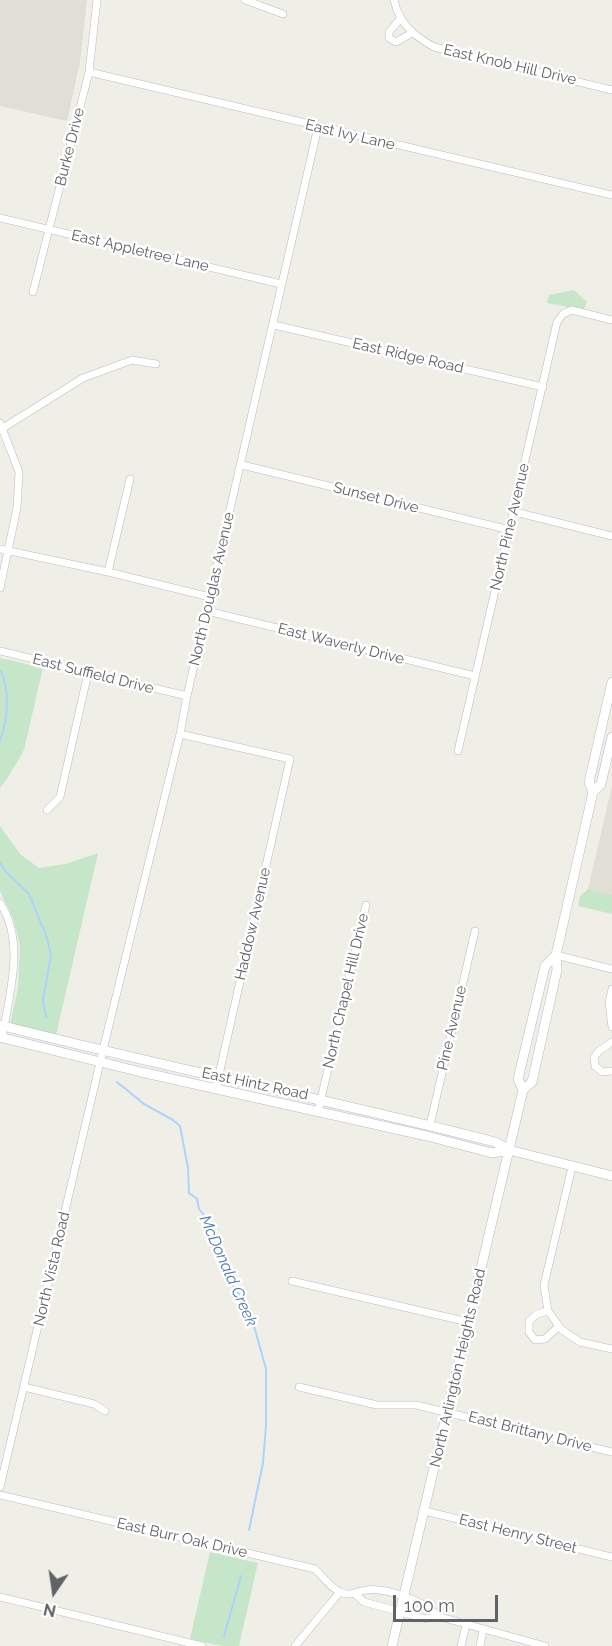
<!DOCTYPE html>
<style>
body{margin:0}
#map{position:relative;width:612px;height:1646px;overflow:hidden;background:#f0efe7;font-family:Raleway,sans-serif}
canvas{display:block}
.north{position:absolute;left:24px;top:1562px;width:60px;height:60px;-webkit-text-stroke:4px #fff;paint-order:stroke;rotate:193deg;font-size:16px;font-weight:700;line-height:24px;text-align:center;color:#5f6267}
.north::after{content:'';display:block;margin:auto;width:21px;height:27px;background:#5f6267;clip-path:polygon(50% 0,100% 100%,50% 72%,0 100%)}
.scale{position:absolute;left:393px;top:1595px;width:105px;height:27px;box-sizing:border-box;border:3px solid #5f6267;border-top:0;padding-left:8px;font-size:18px;line-height:21px;white-space:nowrap;color:#5f6267;-webkit-text-stroke:4px #fff;paint-order:stroke}
</style>
<div id="map">
<canvas width="612" height="1646"></canvas>
<div class="north">N</div>
<div class="scale">100 m</div>
</div>
<script>
const g = document.querySelector('canvas').getContext('2d');
g.lineJoin = 'round';
function paint(path, color) {
  g.fillStyle = color;
  g.fill(path, 'evenodd');
}
function strokePath(path, color, width, dash) {
  g.strokeStyle = color;
  g.lineWidth = width;
  g.lineCap = dash ? 'butt' : 'round';
  g.setLineDash(dash || []);
  g.stroke(path);
}
function write(font, color, halo, rows, align = 'center') {
  g.font = font + ' Raleway,sans-serif';
  g.lineWidth = 5;
  g.setLineDash([]);
  g.textBaseline = 'middle';
  g.strokeStyle = halo;
  g.fillStyle = color;
  for (const [text, x, y, turn = 0] of rows) {
    g.save();
    g.translate(x, y);
    g.rotate((+turn || 0) * Math.PI / 180);
    g.textAlign = isNaN(turn) ? turn : align;
    if (halo) g.strokeText(text, 0, 0);
    g.fillText(text, 0, 0);
    g.restore();
  }
}
paint(new Path2D(`
 M0,0h87l-7,62 -13,59 -67,-15z
 M612,786v109l-24,-6z`), '#e0ded5');
paint(new Path2D(`
 M574,290l13,12 -4,8 -36,-7 2,-8z
 M0,658l43,10 -19,82 -15,26 -9,12z
 M0,826l20,28 19,14 26,-4 33,-11 -42,182 -46,-11 8,-36 2,-42 -6,-25 -14,-30z
 M588,889l24,6v19l-34,-8 2,-10z
 M210,1552l48,11 -19,83h-17l-32,-7z`), '#c5e6c8');
strokePath(new Path2D(`
 M0,741c8,-23 10,-47 1,-70
 M0,863l7,10 22,21 17,41 5,20 -8,45 3,17
 M117,1082l27,22 29,16 7,6 8,42 1,25 8,6 2,10 8,10 4,23 14,24 5,16 19,26 17,61v56l-3,38 -14,67
 M224,1636l17,-60`), '#acd3fb', 2);
const street = new Path2D(`
 M245,0l38,14
 M394,0c5,23 20,36 40,47l178,43
 M401,18l-12,14v6l7,4 16,-9
 M89,72l523,123
 M0,218l281,66
 M33,292l56,-220 8,-72
 M274,325l269,62
 M0,423l19,49 -2,36 -17,80
 M3,428l80,-50 49,-18 24,4
 M242,465l268,65
 M515,512l97,24
 M0,549l108,23 102,25
 M108,572l22,-93
 M207,611l268,65
 M0,651l187,45
 M180,734l110,25 -74,329
 M458,751l99,-429 6,-8 9,-4 40,10
 M47,810l13,-13 28,-124
 M0,903c26,38 9,93 2,135
 M556,955l56,14
 M612,989l-3,14 3,24
 M612,1042l-13,9 -5,6 1,9 7,6 10,-1
 M318,1112l48,-207
 M430,1125l45,-194
 M572,1167l-28,118 4,26 14,19 18,12 32,7
 M292,1281l176,41
 M548,1311l-11,3 -8,7v11l6,8 10,-1 14,-13
 M24,1387l70,17 11,7
 M299,1387l78,18h39l196,47
 M0,1487l103,-437 77,-316 7,-38 131,-569
 M0,1495l315,74c7,7 16,19 25,23 10,5 18,-1 27,-2 17,-3 61,12 70,26l108,30
 M425,1511l187,46
 M356,1595l8,7 37,10 25,7 11,-3
 M0,1597l202,49
 M295,1646l45,-54
 M461,1646l5,-21
 M480,1646l3,-16`);
const secondary = new Path2D(`
 M593,792l8,-8 11,-47
 M0,1025c164,42 331,75 495,117l14,8 103,26
 M0,1037l141,35 286,64 65,17 17,-3
 M523,1090l-5,-11 27,-113 11,-11
 M392,1646l131,-556 9,-8 25,-112 -1,-15 37,-163 -4,-10 23,-100`);
strokePath(street, '#b9bcc0', 8);
strokePath(secondary, '#b8bbc0', 10);
strokePath(street, '#fff', 7);
strokePath(secondary, '#fff', 9);
write('15px', '#5f6267', '#fff', [
 ["East Knob Hill Drive",510,65,13],
 ["East Ivy Lane",350,135,13],
 ["Burke Drive",70,147,-76],
 ["East Appletree Lane",140,251,13],
 ["East Ridge Road",408,356,13],
 ["Sunset Drive",376,498,14],
 ["North Pine Avenue",510,527,-77],
 ["North Douglas Avenue",212,589,-77],
 ["East Waverly Drive",341,644,14],
 ["East Suffield Drive",93,674,14],
 ["Haddow Avenue",253,924,-77],
 ["North Chapel Hill Drive",346,991,-77],
 ["Pine Avenue",452,1028,-77],
 ["East Hintz Road",255,1084,12],
 ["North Vista Road",52,1269,-77],
 ["North Arlington Heights Road",458,1368,-77],
 ["East Brittany Drive",530,1432,14],
 ["East Henry Street",518,1534,14],
 ["East Burr Oak Drive",182,1538,13]
]);
write('italic 16px', '#4b78b6', '#fff', [
 ["McDonald Creek",228,1271,66]
]);
</script>
